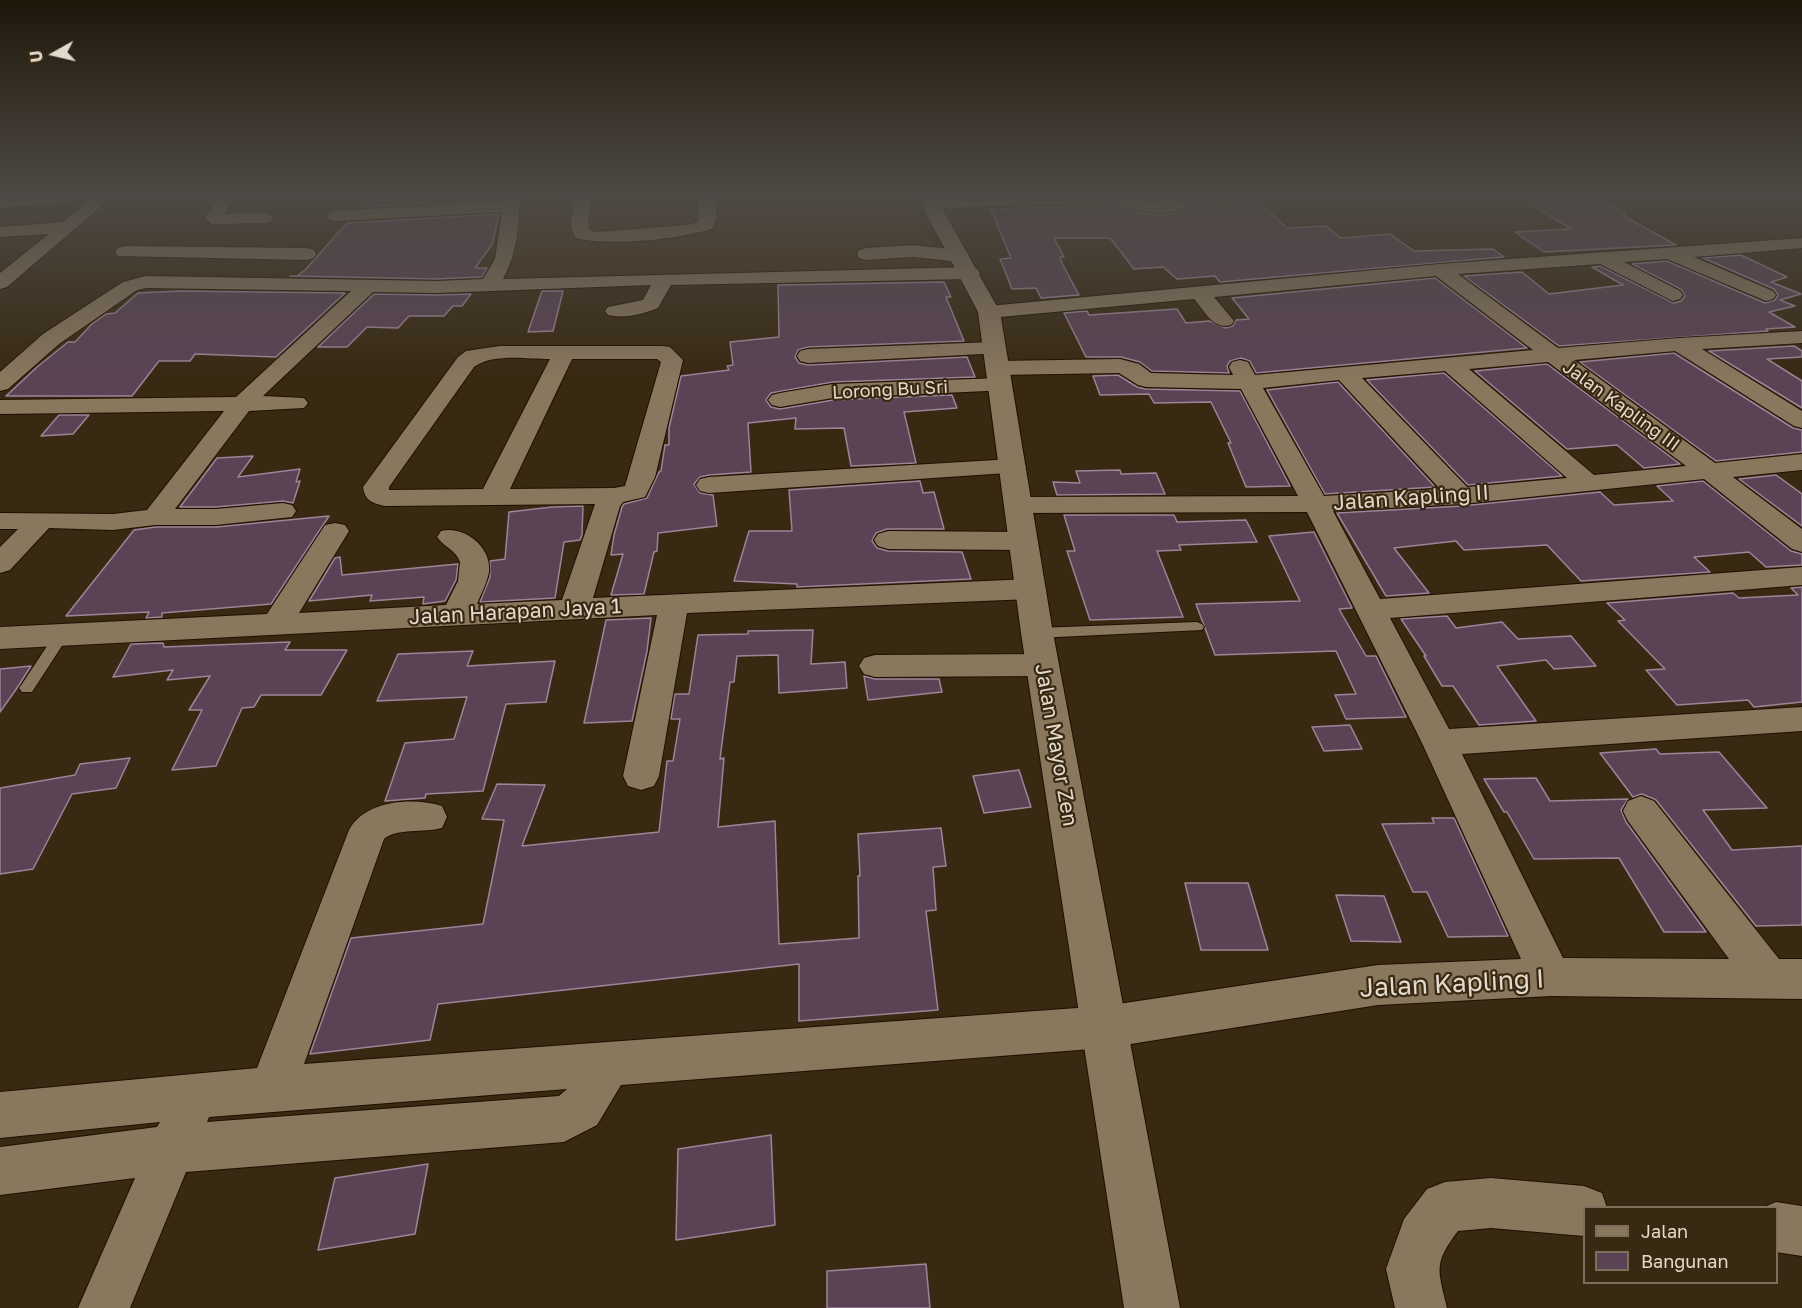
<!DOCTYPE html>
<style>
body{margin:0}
#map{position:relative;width:1802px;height:1308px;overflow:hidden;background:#382912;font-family:"Golos Text",sans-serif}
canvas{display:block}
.legend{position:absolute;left:1583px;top:1206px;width:195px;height:78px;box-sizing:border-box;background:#382912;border:2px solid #7c6f5c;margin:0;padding:8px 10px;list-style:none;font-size:18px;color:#e3d9cc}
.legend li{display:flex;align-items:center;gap:12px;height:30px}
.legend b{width:30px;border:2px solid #7c6f5c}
.north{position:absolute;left:24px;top:24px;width:60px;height:60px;-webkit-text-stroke:4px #382912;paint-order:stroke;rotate:262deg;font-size:16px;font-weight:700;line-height:24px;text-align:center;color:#e3d9cc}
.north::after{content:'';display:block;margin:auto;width:21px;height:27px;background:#e3d9cc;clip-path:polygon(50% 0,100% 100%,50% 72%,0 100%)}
</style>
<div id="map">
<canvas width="1802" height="1308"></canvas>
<ul class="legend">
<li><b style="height:8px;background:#89775e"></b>Jalan</li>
<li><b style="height:16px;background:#5a4355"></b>Bangunan</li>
</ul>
<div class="north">U</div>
</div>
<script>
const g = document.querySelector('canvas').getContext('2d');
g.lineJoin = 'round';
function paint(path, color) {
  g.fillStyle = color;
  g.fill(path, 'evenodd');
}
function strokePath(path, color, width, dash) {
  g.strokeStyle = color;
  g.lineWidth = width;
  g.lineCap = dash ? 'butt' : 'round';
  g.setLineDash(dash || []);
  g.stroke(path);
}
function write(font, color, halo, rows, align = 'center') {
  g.font = font + ' "Golos Text",sans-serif';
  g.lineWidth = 4.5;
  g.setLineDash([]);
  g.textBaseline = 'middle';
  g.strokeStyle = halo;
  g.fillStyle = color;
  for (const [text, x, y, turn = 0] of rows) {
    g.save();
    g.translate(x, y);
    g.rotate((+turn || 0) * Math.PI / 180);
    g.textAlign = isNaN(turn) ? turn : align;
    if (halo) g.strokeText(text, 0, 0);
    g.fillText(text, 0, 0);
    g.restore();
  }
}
paint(new Path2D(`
 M516,196h394l36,77 -450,8z`), '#422f10');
const building = new Path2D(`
 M408,196h93v3l-140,8 8,-9z
 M1134,196h54l4,6 37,6 10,-7 -5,-5h29v10l24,22 39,-2 15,12 49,-4 24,17 79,-2 11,8 -284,25 -5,-6 -38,3 -14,-12 -29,2 -24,-31h-56l10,19h-4l3,8 16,30 -38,3 -5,-10 -24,1 -12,-30 11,-1 -20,-49 125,-4 25,8 22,2 18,-3 6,-6 -5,-5 -7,-3 -32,1z
 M1593,196l33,18 -4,1 54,30 -132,7 -29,-20 56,-3 -46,-29z
 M499,214l-7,31 -17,23h12l-5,9 -45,2 -147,-3h7l8,-6 42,-47z
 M1741,255l46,22 -16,5 30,12 -21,6 15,6 -26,6 26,15 -29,2 2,2 -209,15 -95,-70 58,-4 27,22 74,-9 -31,-18 8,-1 74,37 7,-2 4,-5 -3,-6 -50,-26 35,-3 98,42 10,-3 3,-5 -4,-6 -71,-31z
 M1435,278l92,70 -271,25 -6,-12 -9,-3 -11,3 -3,5 2,7 -77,-2 -12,-9 -19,-5h-35l-22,-44 23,-2 2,4 88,-6 9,14 24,-2 15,7 8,-2 3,-6 13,-1 -17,-21z
 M944,282l7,15h-5l18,44 -156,6 -10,3 -3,7 4,6 9,2 159,-8 8,20 -142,5 -62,11 -5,7 5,7 9,2 53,-9 119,-5 5,13 -53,4 12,51 -65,3 -7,-38 -49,1 1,-11 -48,5 3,49 -42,3 -9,2 -6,7 6,9 13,2 4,31 -59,7 -1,18 -3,1 -10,42 -33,1 12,-41 -12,1 3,-20 8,-28 2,-3 23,-6 12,-26 2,-1 4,-26h4v-17l12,-52 48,-6 -2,-4 6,-1 -3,-23 49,-5 -1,-52z
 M179,291l166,2 -69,64 -81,-3 -5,7h-31l-27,35h-126l31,-29 31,-25h7l17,-18 14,-10 9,-1 23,-20z
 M542,291h21l-10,40 -25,1z
 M374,294l63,1 34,-1 -9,12h-9l-9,10h-35l-11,12 -31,-1 -20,20h-29z
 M1794,346l8,5v6l-35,2 35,22v27l-93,-57z
 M1674,353l119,75 9,2v22l-86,9 -136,-99z
 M1547,364l133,100 -36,4 -27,-23 -50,4 -92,-78z
 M1444,373l118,103 -94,9 -101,-105z
 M1118,375l19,12 8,2 95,2 50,95 -44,1 -18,-44h3l-20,-41 -57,1 -5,-9 -49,1 -7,-19z
 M1338,382l97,105 -110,7 -58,-104z
 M59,415h30l-16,19 -32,2z
 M253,456l-15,21 62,-8 -4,13 4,-1 -7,22 -10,-2 -67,6h-36l37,-49z
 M1120,470l1,4 35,-1 9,21 -108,1 -4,-13 27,1 -4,-12z
 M1776,475l26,19v32l-63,-47z
 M920,481l3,12 11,-1 10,37h-57l-11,4 -4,8 5,7 11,3 74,1 9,27 -174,8v-3l-63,-3 15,-50h43l-3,-41z
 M1703,481l88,70 11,3v11l-36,2 -17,-15 -55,5 16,15 -129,9 -34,-36 -83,5 -8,-9 -62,7 35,45 -43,3 -49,-83 124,-7 139,-14 14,13 59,-4 -16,-15z
 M583,506l-1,29 -2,5 -16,2 -9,56 -75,4 10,-25v-16l15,-2 4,-47 43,-5z
 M1064,515h110l3,7 69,-2 11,22 -78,3 2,5 -24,1 26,66 -93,3 -23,-69h8z
 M329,516l-58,88 -109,9v4l-16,1 3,-6 -83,4 68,-86 21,-3h61z
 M1314,532l38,76 -13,1 27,47h10l30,61 -60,2 -11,-24 21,-1 -20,-43 -121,4 -19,-51 104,-3 -31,-65z
 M340,557l2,18 116,-11 -2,16 -11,21 -22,3 1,-7 -54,4 2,-6 -63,6 26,-43z
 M1802,587v115l-48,5 -6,-7 -71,5 -31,-35 19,-1 -47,-48 7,-1 -18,-17 126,-10 6,5 59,-3 -7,-7z
 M1447,616l9,12 46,-6 16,17 53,-3 25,30 -42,3 -8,-9 -49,6 39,55 -57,4 -26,-39h-11l-18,-30h2l-25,-37z
 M651,618l-4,33 -15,70 -48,2 22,-103z
 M813,630l-2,34 34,-2 2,26 -68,5 -1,-38 -41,1 -3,26h-4l-10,77 4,-1 -6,69 57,-6 4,123 80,-6 -1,-62h2l-2,-42 83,-6 5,38 -13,1 3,43 -10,1 12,99 -139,11v-57l-361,40 -8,36 -120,14 41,-116 132,-14 21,-104 -22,-1 15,-35 48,1 -23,61 137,-14 8,-71h6l7,-42h-9l4,-25h14l9,-59 50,-1v-3z
 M290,642l-5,8h62l-26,45h-60l-7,12 -12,1 -26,58 -44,4 30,-60h-13l21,-34 -43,4 6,-10 -60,7 18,-33 32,-1 1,4z
 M473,651l-6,15 88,-5 -9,41 -40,2 -23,87 -57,3 -1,4 -40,3 20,-58 49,-4 13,-42 -90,4 21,-47z
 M31,666l-14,22 -17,24v-43z
 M864,676l11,3h64l3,13 -74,8z
 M1350,725l12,24 -38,2 -12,-24z
 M1656,749l4,5 59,-2 48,56 -64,2 29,40 70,-4v79l-46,1 -100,-126 -14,-6 -9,3 -33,-44z
 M130,758l-14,30 -44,6 -39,75 -33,5v-86l75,-13 5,-11z
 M1019,770l12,37 -47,6 -11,-37z
 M1536,778l14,23 78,-2 -7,11 5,12 80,110h-42l-45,-74 -85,1 -27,-47h-3l-20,-33z
 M1432,818h22l54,118 -60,1 -21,-45h-14l-31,-68 52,-1z
 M1185,883h63l20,67h-67z
 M1336,895l48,1 17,46 -50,-1z
 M771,1135l4,90 -99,15 2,-91z
 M428,1164l-13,70 -97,16 17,-72z
 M926,1264l4,44h-103v-37z`);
paint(building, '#5a4355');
strokePath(building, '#9e8498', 1.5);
const service = new Path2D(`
 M1744,196h55l-4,2h-47z
 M1197,622l5,2 2,3 -2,3 -165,8 -7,-5 7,-5z
 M62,630l7,5 -37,57h-10l-3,-4 3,-4 35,-53z`);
const minor = new Path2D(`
 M19,196h64l-8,5 -75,7v-10z
 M95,196h18l-106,91 -7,2v-16l49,-39 -49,3v-10l63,-5z
 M220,196h16l-12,18 40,-1 6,1 3,4 -3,4 -6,1 -53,1 -6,-7z
 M503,196h16c1,29 -2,57 -16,83l467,-12 7,2 3,4 -3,4 -7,2 -299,6 -13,23c-16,6 -33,11 -50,7l-3,-4 3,-4 35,-7 8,-15 -214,8 -64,-1 -110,104 41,2 4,5 -4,5 -55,3 -74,98h41l67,-6 9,2 4,6 -4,6 -76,8h-61l-42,5 -64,-2 -39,42 -10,3v-26l18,-18h-18v-16l113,1 34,-4 77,-99 -224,3v-14l236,-3 115,-106 -205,-3 -9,2 -78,54 -51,45 -8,2v-19l43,-38 80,-52 23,-6 291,5 46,-2 12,-20 7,-47 -166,9 -6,-1 -3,-4 3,-4 6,-1 167,-10z
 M576,196h16l-4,27 2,7 6,2 91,-7 11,-3v-26h16l3,21 -5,12c-36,10 -100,18 -136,9 -9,-14 -3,-27 0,-42z
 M998,196h131c16,12 46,-3 56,10 -9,12 -56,6 -68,-3l-187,5 -8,-5 8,-5z
 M1190,196h40l7,5 -8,5 -37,-6z
 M1802,238v10l-108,9 79,34 3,4 -3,4 -7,2 -99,-42 -43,3 56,29 3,4 -3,4 -7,2 -73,-37 -142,10 100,74 121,-10 123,-7v12l-100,6 100,62v17l-8,-2 -119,-75 -101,9 141,103 87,-9v16l-69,7 69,52v23l-10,-3 -88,-70 -243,25 -128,7 47,88 422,-32v18l-412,33 59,111 353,-22v24l-340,23 101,204 166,1 -101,-138 -5,-10 5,-10 13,-5 13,5 125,158h23v40l-251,-3 -173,9 -273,43 -484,37 -24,40 -33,17 -378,30 -56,136h-52l57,-130 -135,17v-48l157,-20 3,-5 -160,16v-46l257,-24 92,-238c16,-30 64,-33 93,-24l5,11 -5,11c-18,5 -45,0 -58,11l-80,225 801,-58 273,-41 143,-6 -99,-216 -115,-231 -288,1 -9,-2 -4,-6 4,-6 9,-2 279,-1 -57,-107 -95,-2 -8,-2 -19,-12 -121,2 -8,-2 -3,-5 3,-5 8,-2 122,-2 19,5 12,9 82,2 -4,-8 3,-5 8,-2 8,2 7,13 278,-25 -97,-74 -222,21 20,24 -3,4c-18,5 -26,-14 -37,-26l-205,19 -7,-2 -3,-4 3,-4 7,-2 451,-42zM1548,362l138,104 -92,9 -125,-106zM1445,371l122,107 -100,9 -105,-109zM1339,380l101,109 -116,7 -61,-108zM567,1089l-8,7 -352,26 2,-5z
 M913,245l47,5 7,2 2,4 -2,4 -7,2 -47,-5 -47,3 -7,-2 -2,-4 2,-4 7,-2z
 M124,246l183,2 7,2 2,4 -2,4 -7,2 -189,-4 -3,-4 3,-4z
 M994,342l8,1 3,5 -3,5 -194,10 -8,-2 -3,-5 3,-5 8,-2z
 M500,346h162l8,1 13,13 -28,117 -10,20 -22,5 -3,4 -27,92 438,-19 10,3 5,7 -5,7 -10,3 -344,14 -28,163 -5,10 -13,4 -13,-4 -5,-10 34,-161 -657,34v-22l267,-13 58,-89 10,-2 10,2 4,6 -50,82 147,-8 12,-24 2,-19c-4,-12 -16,-15 -23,-25l4,-6c23,-6 51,16 48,41 -2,11 -8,22 -12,32l85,-4 33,-96 -210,2c-13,-3 -20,-5 -22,-19l95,-130 8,-6zM550,359l-67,130 -94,1v-3l85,-120c18,-14 54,-8 76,-8zM572,359h85l4,3 -36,124 -11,2 -104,1z
 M1001,378l8,2 3,5 -3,5 -176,8 -53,9 -8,-2 -4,-5 4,-5 8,-2 53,-9z
 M1013,459l9,3 4,5 -4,5 -313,21 -9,-2 -4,-6 4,-6 9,-2z
 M888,531l136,1 10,3 4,6 -4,6 -10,3 -136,-1 -10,-3 -4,-6 4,-6z
 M1043,654l11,3 5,8 -5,8 -11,3 -168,1 -11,-3 -5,-8 5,-8 11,-3z
 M1491,1178l93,8 18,7 5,15h-23v28l-93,-8 -33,3c-25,33 -20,38 -11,77h-52l-9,-39 18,-50 23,-30 18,-7z
 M1776,1202l26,4v50l-26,-4v-44h-14z`);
const tertiary = new Path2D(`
 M917,196h18l65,116 53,321 127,675h-56l-103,-675 -43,-321z`);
strokePath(service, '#1f1100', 2);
strokePath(minor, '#1f1100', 2);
strokePath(tertiary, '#1f1100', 2);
paint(service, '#89775e');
paint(minor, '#89775e');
paint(tertiary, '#89775e');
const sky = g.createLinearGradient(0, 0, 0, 379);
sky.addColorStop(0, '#1f170a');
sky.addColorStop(0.52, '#4d4944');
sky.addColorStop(1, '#4d494400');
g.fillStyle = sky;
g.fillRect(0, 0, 1802, 379);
write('18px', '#e3d9cc', '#382912', [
 ["Lorong Bu Sri",890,390,-3],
 ["Jalan Kapling III",1621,406,36]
]);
write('21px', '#e3d9cc', '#382912', [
 ["Jalan Kapling II",1411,498,-4],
 ["Jalan Harapan Jaya 1",515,612,-3],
 ["Jalan Mayor Zen",1056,745,80]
]);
write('26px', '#e3d9cc', '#382912', [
 ["Jalan Kapling I",1452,984,-3]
]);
</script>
